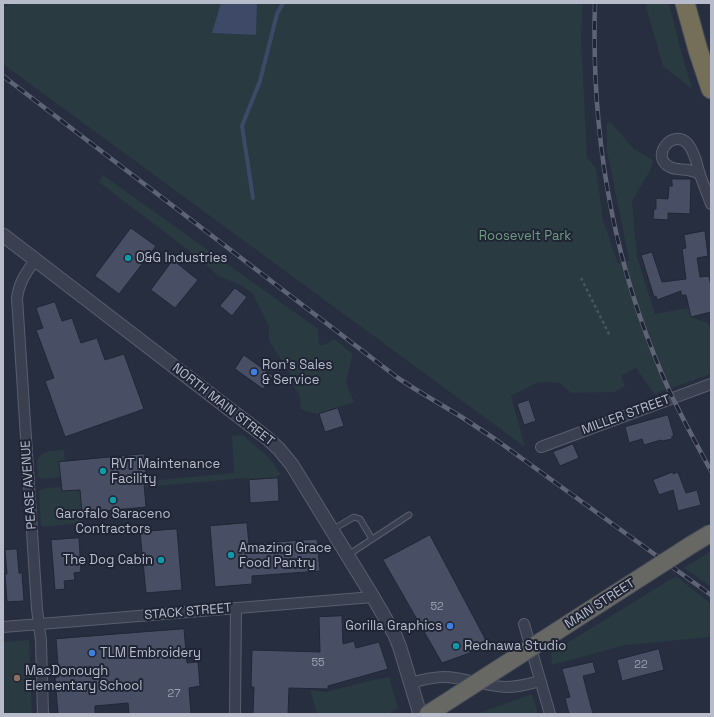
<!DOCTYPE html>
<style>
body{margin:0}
#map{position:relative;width:714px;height:717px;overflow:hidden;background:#272e40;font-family:"Space Grotesk",sans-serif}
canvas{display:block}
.frame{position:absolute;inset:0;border:4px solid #b8bcca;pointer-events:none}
</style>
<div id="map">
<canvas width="714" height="717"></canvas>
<div class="frame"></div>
</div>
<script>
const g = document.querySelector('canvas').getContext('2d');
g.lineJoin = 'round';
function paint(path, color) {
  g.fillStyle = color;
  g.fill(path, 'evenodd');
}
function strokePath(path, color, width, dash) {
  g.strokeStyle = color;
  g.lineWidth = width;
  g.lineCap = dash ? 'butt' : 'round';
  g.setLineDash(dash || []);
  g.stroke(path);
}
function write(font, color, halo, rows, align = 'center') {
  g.font = font + ' "Space Grotesk",sans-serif';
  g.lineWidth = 4;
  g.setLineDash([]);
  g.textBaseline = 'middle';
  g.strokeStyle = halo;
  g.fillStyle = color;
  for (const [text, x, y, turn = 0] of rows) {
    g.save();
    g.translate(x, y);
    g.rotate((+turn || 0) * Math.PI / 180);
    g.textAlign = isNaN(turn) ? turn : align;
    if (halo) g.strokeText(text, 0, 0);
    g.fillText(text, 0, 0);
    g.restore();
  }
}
paint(new Path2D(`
 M13,3h208l-8,30 42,2 2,-32h326l-2,35 6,119 9,11 7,52 15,44 11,-4 -22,-109v-28h4l23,26 19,11 -2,9 -19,32 5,56 18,57 34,-6 2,9 17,6 3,9v42l-57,20 -18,-26 -15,8 4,10 -11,6 -43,1 -11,-10 -21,-1 -28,14 14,51 -522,-383v-57z
 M645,3h24l11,44 12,42 -29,-23z
 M103,175l215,154 1,16h5l10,-6 19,15 -7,28 8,20 -35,12 -11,-2 -7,-3 -2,-15 -5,-7 -5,-15 -20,-31v-14l-16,-33 -10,-8 -25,-10 -18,-17 -101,-77z
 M236,435l7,1 20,16 11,12 7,11h-3v3l-29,2 -5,-2 -163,15 2,25 -3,5 -36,4 -3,-2 -2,-34 7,-3 16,-1 1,4 84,-8v-2l87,-8 -2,-35 -1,-1z
 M62,450h2l1,11 -5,1 1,15 -17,2 -6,-2c0,-5 -2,-12 -1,-16 4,-11 17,-10 25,-11z
 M711,551v36l-27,-19z
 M676,576l35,28v33l-85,8 -74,20 -1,-12z
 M29,640l3,74h-29v-72z
 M389,677l9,31 -9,6h-72l-7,-24 16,2 47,-12z
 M532,694l6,20h-62z`), '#293a41');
paint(new Path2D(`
 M221,3h36l-1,32 -44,-2z`), '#3e4968');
strokePath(new Path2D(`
 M253,198l-11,-72 18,-45 17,-67 6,-11`), '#3e4968', 4);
const building = new Path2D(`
 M672,179h19l-1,35 -22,-1v7l-15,-1 1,-10h2v-11l12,1 1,-13h3z
 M131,228l25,18 -37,48 -24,-18z
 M705,231l3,25 -11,2 3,19 9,-1 2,11v25l-20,5 -5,-22h-5v-4l-24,9 -1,-4 -2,1 -13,-42 11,-3 10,30 24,-3 -4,-30 4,-1 -2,-13z
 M173,260l25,20 -23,28 -24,-18z
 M235,288l12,9 -15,19 -12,-10z
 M55,302l7,19 10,-3 9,25 16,-5 8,22 19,-6 20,55 -79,28 -20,-56 9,-3 -18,-48 7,-2 -7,-20z
 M244,355l29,21 -10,13 -28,-20z
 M529,400l7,21 -12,4 -7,-21z
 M338,408l6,18 -19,6 -6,-18z
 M668,415l6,21h-2v3l-10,2 -1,-1 -17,5 -2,-6 -13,4 -4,-16z
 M573,444l6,14 -19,8 -7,-14z
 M144,454l3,29h-3l2,24 -64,6 -2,-23 -18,1 -3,-29z
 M673,472v2l5,-2 8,21 11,-3 4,15 -23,6 -5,-21 -14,5 -6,-15z
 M278,478l1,23 -29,2 -1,-23z
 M247,523l2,21 68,-5 3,32 -68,5v8l-37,3 -5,-61z
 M177,529l5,61 -36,3 -6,-61z
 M430,535l59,111 -47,17 -59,-103z
 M79,538l2,34 -7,1 1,7 -11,1 1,8 -10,1 -4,-50z
 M17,549l2,24h3l2,28 -17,1 -2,-28h2l-2,-24z
 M342,616l1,28 11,-3 2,7 23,-6 9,27 -60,17v3l-39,-1 -1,26h-35l1,-27h-3l1,-37 68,2 -1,-35z
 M184,629l3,34 11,-1 2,24 -11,2 2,26h-62l-1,-11 -33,3v8h-37l-3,-37h4l-3,-38z
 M659,649l5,21 -42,11 -5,-21z
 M593,662l3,11 -13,3 10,38h-24l-4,-16 5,-1 -8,-28z`);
paint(building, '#484f64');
strokePath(building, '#222737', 1);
const service = new Path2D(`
 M332,530l22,-13 6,2 12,20
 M348,555l61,-40`);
const minor = new Path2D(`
 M700,174c-4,-2 -8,-3 -12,-4 -5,-1 -13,0 -18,-3 -21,-10 3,-40 18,-23 7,8 9,21 12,31 4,10 7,19 11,29
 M35,260c-9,13 -16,22 -18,38l20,311 4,32 2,73
 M541,447l170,-63
 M524,624l26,90
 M3,627l370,-30
 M410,683c11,-3 22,-6 34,-6 21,0 42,10 63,10 12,0 22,-3 33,-6
 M235,714l1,-106`);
const tertiary = new Path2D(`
 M3,235l264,203 12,11 13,16 81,132 22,38 5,13 20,66`);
const motorway = new Path2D(`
 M685,3l13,47 13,39`);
strokePath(service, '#595e6d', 7);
strokePath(minor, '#595e6d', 12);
strokePath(tertiary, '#595e6d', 15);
strokePath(motorway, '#464b5a', 21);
strokePath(new Path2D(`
 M581,278l29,58`), '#47575e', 2.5, [3, 3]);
strokePath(service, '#3b4050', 5);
strokePath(minor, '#3b4050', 10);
strokePath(tertiary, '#3b4050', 13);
strokePath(motorway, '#756f59', 19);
const rail = new Path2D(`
 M595,3c-4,129 16,252 67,371 14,34 32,65 49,97
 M3,76l395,302 17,11 45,27 35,23 216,156`);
strokePath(rail, '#5e6476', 4.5);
strokePath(rail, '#202535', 3, [9]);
const trunkBridge = new Path2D(`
 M428,714l263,-169 20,-12`);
strokePath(trunkBridge, '#464b5a', 19, []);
strokePath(trunkBridge, '#676764', 17);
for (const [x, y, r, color] of [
 [128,258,4,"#0f9aa8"],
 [254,372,4,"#3f7fe0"],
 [103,471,4,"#0f9aa8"],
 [113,500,4,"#0f9aa8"],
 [231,555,4,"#0f9aa8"],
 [161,560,4,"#0f9aa8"],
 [450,626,4,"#3f7fe0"],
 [456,646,4,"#0f9aa8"],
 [92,653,4,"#3f7fe0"],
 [17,678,4,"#8d6e63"]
]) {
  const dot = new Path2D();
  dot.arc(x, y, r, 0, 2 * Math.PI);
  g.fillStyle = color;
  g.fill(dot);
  strokePath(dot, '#202535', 1.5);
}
write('11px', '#9ca1b0', null, [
 ["52",437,607],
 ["55",318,663],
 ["22",641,665],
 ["27",174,694]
]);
write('13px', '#709a81', '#202535', [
 ["Roosevelt Park",525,236]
]);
write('13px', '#b8bcca', '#202535', [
 ["O&G Industries",136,258],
 ["Ron's Sales",262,365],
 ["& Service",262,380],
 ["RVT Maintenance",111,464],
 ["Facility",111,479],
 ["Garofalo Saraceno",113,514,"center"],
 ["Contractors",113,529,"center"],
 ["Amazing Grace",239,548],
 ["Food Pantry",239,563],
 ["The Dog Cabin",153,560,"right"],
 ["Gorilla Graphics",442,626,"right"],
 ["Rednawa Studio",464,646],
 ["TLM Embroidery",100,653],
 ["MacDonough",25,671],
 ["Elementary School",25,686]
], 'left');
write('13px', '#b8bcca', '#202535', [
 ["NORTH MAIN STREET",223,405,38],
 ["MILLER STREET",626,415,-20],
 ["PEASE AVENUE",29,485,-94],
 ["MAIN STREET",600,604,-33],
 ["STACK STREET",188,612,-5]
]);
</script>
